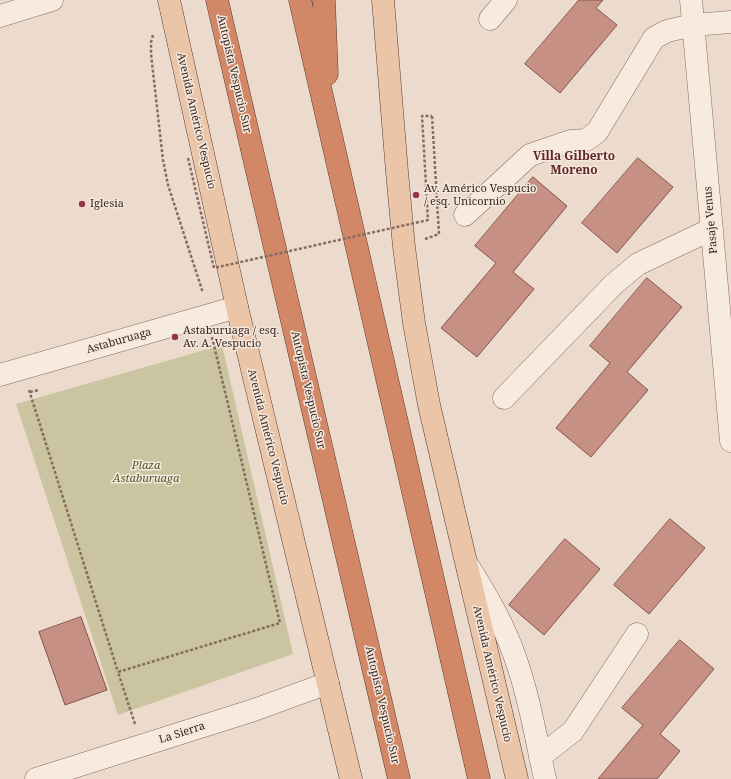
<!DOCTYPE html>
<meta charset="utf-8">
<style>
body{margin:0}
canvas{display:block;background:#ecdacc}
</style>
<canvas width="731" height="779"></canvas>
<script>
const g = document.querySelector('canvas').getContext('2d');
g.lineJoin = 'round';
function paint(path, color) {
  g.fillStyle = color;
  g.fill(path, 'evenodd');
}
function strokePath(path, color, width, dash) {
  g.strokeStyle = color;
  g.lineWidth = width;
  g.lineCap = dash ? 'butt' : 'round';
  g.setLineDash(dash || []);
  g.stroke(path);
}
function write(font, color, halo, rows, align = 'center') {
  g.font = font + ' "Noto Serif",serif';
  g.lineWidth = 3;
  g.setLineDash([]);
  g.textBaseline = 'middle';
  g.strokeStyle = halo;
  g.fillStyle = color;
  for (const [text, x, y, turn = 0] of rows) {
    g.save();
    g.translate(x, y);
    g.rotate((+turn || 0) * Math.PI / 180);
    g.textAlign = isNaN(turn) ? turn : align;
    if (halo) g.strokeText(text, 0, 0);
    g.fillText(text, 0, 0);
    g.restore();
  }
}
paint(new Path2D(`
 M222,345l71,309 -175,61 -102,-311z`), '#cac4a0');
const building = new Path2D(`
 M579,0h24l-7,8 21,17 -57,68 -35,-29z
 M638,158l35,29 -56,66 -35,-30z
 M533,177l34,29 -54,66 21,17 -57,68 -36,-29 55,-65 -21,-17z
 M647,278l35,29 -55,65 21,18 -57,67 -35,-29 54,-65 -20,-17z
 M670,519l35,29 -56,66 -35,-29z
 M565,539l35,30 -56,66 -35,-30z
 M81,617l26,73 -42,15 -26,-73z
 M680,640l34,29 -54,65 20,17 -23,28h-59l45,-54 -21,-17z`);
paint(building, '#c79085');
strokePath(building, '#855249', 1);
const minor = new Path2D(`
 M691,0l40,441
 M0,16l52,-16
 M490,19l16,-19
 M465,215l65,-60 41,-14 15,-1 11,-8 57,-94 13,-7 26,-6 38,-3
 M0,375l237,-68
 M504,398l110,-114 24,-20 74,-35
 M469,567c18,29 35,58 46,90 14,39 21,81 30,122
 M540,757l33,-26 64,-97
 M36,779l218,-69 74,-27`);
const major = new Path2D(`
 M169,0l68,307 114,472
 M383,0l14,172 7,75 10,76 15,82 88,374`);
const highway = new Path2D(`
 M217,0l182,779
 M300,0l179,779
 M324,0l3,74`);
strokePath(minor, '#886c61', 23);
strokePath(major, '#573c34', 23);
strokePath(highway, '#573c34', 23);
strokePath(new Path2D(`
 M153,35l-2,7v12l12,106 5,25 35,108
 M425,239l14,-5 -7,-118
 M29,390l89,282
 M30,392l9,-2
 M135,724l-17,-52 162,-49 -68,-286`), '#886c61', 2.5, [3, 2]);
strokePath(minor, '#f7eadf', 22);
strokePath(major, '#ebc5a8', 22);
strokePath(highway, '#d28766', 22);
strokePath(new Path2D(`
 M188,158l26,110 214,-48 -6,-104h10`), '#886c61', 2.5, [3, 2]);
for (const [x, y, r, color] of [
 [416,195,4,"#92364d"],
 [82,204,4,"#92364d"],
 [175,337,4,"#92364d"]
]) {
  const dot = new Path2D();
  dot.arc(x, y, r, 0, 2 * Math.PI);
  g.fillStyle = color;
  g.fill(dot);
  strokePath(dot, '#f4e7db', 1.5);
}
write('11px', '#3a2823', '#f4e7db', [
 ["Autopista Vespucio Sur",234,74,77],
 ["Avenida Américo Vespucio",196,121,77],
 ["Pasaje Venus",711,220,-95],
 ["Astaburuaga",119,341,-16],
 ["Autopista Vespucio Sur",308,390,77],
 ["Avenida Américo Vespucio",268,437,76],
 ["Avenida Américo Vespucio",492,674,77],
 ["Autopista Vespucio Sur",382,705,77],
 ["La Sierra",182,733,-18]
]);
write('11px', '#3a2823', '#f4e7db', [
 ["Av. Américo Vespucio",424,189],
 ["/ esq. Unicornio",424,202],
 ["Iglesia",90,204],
 ["Astaburuaga / esq.",183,331],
 ["Av. A. Vespucio",183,344]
], 'left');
write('italic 11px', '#55552b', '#f4e7db', [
 ["Plaza",146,466],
 ["Astaburuaga",146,479]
]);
write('bold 12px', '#632628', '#f4e7db', [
 ["Villa Gilberto",574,157],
 ["Moreno",574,171]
]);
</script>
